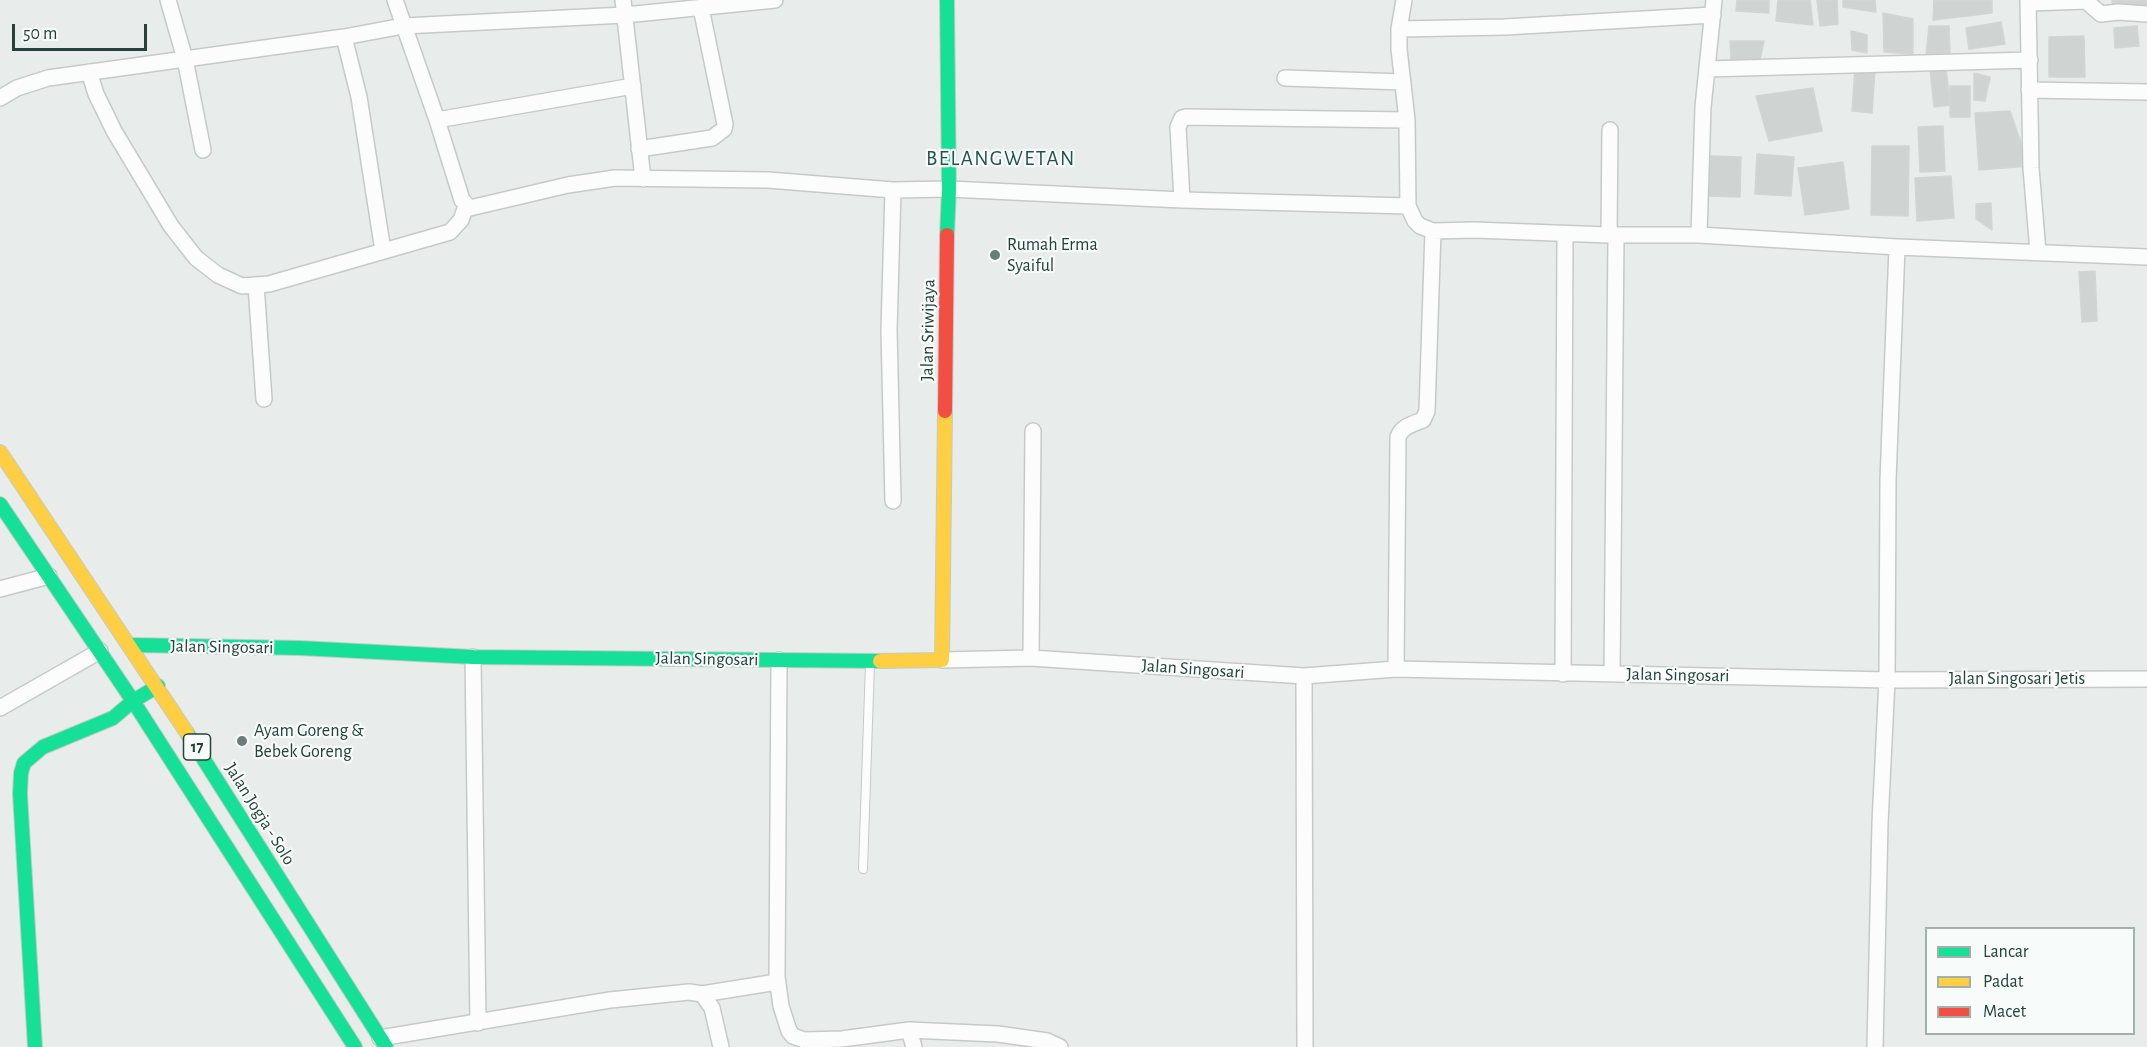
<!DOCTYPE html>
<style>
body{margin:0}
#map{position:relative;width:2147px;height:1047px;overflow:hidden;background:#e8edeb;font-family:"Alegreya Sans",sans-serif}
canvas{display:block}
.legend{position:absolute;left:1925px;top:927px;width:210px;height:108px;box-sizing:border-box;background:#f7fbf9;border:2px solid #a3b1ad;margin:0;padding:8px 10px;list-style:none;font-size:18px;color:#24423a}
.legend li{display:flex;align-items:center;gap:12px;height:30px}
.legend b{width:30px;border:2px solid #a3b1ad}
.scale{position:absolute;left:12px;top:24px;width:135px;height:27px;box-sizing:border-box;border:3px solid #24423a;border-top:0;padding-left:8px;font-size:18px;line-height:21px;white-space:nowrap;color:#24423a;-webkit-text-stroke:4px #f7fbf9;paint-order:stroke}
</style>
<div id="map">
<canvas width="2147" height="1047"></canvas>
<ul class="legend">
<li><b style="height:8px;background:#16e098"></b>Lancar</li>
<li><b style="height:8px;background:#ffcf43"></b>Padat</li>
<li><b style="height:8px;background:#f24e42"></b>Macet</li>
</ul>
<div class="scale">50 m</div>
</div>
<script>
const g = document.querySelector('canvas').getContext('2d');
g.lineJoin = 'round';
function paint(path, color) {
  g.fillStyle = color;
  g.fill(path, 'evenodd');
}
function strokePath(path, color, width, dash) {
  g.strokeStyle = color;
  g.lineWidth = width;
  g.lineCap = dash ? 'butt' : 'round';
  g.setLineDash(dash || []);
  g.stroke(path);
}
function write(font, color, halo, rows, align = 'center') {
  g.font = font + ' "Alegreya Sans",sans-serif';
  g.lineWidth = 4.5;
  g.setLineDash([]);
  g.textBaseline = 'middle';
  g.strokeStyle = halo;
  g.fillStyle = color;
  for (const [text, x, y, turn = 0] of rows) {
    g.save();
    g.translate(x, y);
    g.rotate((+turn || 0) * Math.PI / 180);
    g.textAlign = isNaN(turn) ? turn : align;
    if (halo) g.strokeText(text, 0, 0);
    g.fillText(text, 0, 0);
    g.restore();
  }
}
const building = new Path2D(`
 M1737,0h32v13l-33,-2z
 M1778,0h32l3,25 -37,-4z
 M1817,0h20l1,24 -18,2z
 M1843,0h32l1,12 -33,-5z
 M1934,0h58v13l-59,7z
 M2112,0h35v7l-34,1z
 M1883,13l30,6v35l-29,-2z
 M2001,22l4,22 -36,5 -3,-21z
 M1929,26h20l1,27 -24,3z
 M2137,26l2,20 -24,2 -1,-20z
 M1851,31l16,4v18l-15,-3z
 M2084,36l1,41h-36v-40z
 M1730,41h34l-4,18 -29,2z
 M1946,68l4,37 -16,2 -4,-38z
 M1855,69l20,2 -3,42 -20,-2z
 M1974,73l16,4 -5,24 -11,-1z
 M1950,86h20v31h-20z
 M1813,88l9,43 -53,10 -13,-45z
 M2010,111l19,55 -50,4 -4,-57z
 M1943,126l2,45 -25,1 -2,-45z
 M1872,146h37l-1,70 -37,-1z
 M1757,154l37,3 -3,39 -36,-2z
 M1710,156l31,1 -1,40 -32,-1z
 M1843,162l6,47 -44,6 -7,-47z
 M1951,176l3,42 -37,3 -2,-43z
 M1991,203l1,27 -16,-11v-15z
 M2095,271l2,50 -15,1 -3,-50z`);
paint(building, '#cfd4d2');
strokePath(building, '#d1d6d4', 1.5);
const lane = new Path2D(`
 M863,869l7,-206`);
const street = new Path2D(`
 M168,0l17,59 18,91
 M395,0l42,120 25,80 8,8 98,-23 47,-7 153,2 125,10 56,-1 233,11 226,6 7,15 5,5 13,5 41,-1 135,5h90l198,12 250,10
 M623,0l20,179
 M1404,0l-5,29v20l8,71 1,86
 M2028,0l3,168 7,84
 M2028,3l58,-2 15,13 17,-2 29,2
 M1399,29l106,-2 208,-12
 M344,37l15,60 24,154
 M1707,69l323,-9
 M89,72l7,22 18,37 57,95 25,32 22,17 24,11 27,-2 181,-52 11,-12 5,-14
 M1285,78l118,4
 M2029,90l118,2
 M0,98l17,-10 31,-10 296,-41 59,-11 222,-11 150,-15
 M437,120l196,-34
 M639,149l73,-11 12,-9 1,-5 -24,-116
 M1182,200l-4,-73 4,-9 3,-1 222,3
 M1609,235l1,-105
 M1699,235l4,-128 11,-107
 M256,285l8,114
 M893,501l-4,-171 4,-140
 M0,589l49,-13
 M473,657l5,366
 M1031,658l2,-227
 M779,660l-2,317 4,29 8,25 4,5 11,4 38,-1 67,-9 89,4 49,7 13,6
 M942,660l89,-2 273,18 92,-7 491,11 260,-1
 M1396,669l2,-232c4,-11 15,-13 25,-17l4,-9 6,-180
 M1563,674l2,-440
 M1612,674l4,-439
 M1304,676l1,371
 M0,708l100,-57
 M702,994l75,-12
 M909,1030l5,17
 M380,1038l230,-38 79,-8 13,2 10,14 9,39
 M1875,1047l5,-224 7,-143 1,-200 9,-233`);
const fast = new Path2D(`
 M947,235l2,-46 -2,-189
 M0,504l133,197 222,346
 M131,645l169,3 173,9 407,4
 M187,733l199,314
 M35,1047l-15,-253 1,-21 3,-10 19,-16 70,-29 20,-17 25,-15`);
const slow = new Path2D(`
 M0,452l187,281
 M880,661l62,-1 3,-249`);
const jam = new Path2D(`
 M945,411l2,-176`);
strokePath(lane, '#c5cac8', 10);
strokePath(street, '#c5cac8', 18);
strokePath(fast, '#c3cbc8', 16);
strokePath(slow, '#c3cbc8', 16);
strokePath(jam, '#c3cbc8', 16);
strokePath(lane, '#fcfcfc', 8);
strokePath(street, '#fcfcfc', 15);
strokePath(fast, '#16e098', 14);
strokePath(slow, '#ffcf43', 14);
strokePath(jam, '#f24e42', 14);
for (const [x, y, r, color] of [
 [995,255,6,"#697e78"],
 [242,741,6,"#697e78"]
]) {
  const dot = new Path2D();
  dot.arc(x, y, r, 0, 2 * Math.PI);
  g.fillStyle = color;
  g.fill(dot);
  strokePath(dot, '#f7fbf9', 2);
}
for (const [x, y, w] of [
 [197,747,27]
]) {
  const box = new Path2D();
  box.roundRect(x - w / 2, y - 13, w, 26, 4.5);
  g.fillStyle = '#f7fbf9';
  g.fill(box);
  strokePath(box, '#24423a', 1.5);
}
write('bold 16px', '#24423a', null, [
 ["17",197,747]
]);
write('18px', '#24423a', '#f7fbf9', [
 ["Rumah Erma",1007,245],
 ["Syaiful",1007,266],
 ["Ayam Goreng &",254,731],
 ["Bebek Goreng",254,752]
], 'left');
write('18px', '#24423a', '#f7fbf9', [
 ["Jalan Sriwijaya",928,330,-89],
 ["Jalan Singosari",222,647,1],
 ["Jalan Singosari",707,659,1],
 ["Jalan Singosari",1193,669,4],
 ["Jalan Singosari",1678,675,1],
 ["Jalan Singosari Jetis",2017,679],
 ["Jalan Jogja - Solo",260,814,58]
]);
g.letterSpacing = '1.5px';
write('21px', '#1f5548', '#f7fbf9', [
 ["BELANGWETAN",1001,159]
]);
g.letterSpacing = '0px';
</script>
